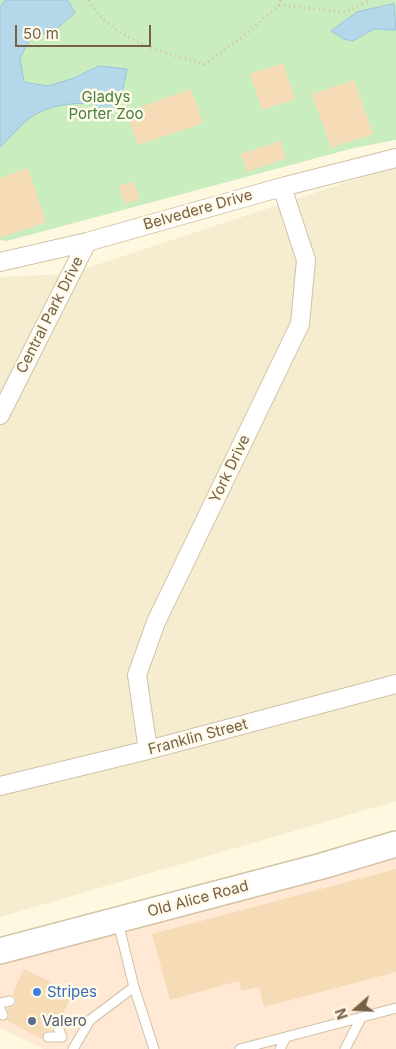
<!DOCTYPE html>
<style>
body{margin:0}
#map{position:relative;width:396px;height:1049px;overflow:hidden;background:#fef8e1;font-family:Inter,sans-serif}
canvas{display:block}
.north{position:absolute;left:331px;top:984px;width:50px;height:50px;-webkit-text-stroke:4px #fffae9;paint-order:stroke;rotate:251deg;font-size:14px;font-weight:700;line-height:20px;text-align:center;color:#776146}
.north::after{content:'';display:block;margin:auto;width:18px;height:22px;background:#776146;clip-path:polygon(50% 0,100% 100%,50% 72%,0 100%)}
.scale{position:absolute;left:15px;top:25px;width:136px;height:22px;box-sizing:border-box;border:2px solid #776146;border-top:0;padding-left:6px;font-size:15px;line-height:18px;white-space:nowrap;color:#776146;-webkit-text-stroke:4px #fffae9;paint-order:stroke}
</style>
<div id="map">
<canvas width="396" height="1049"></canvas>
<div class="north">N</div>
<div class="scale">50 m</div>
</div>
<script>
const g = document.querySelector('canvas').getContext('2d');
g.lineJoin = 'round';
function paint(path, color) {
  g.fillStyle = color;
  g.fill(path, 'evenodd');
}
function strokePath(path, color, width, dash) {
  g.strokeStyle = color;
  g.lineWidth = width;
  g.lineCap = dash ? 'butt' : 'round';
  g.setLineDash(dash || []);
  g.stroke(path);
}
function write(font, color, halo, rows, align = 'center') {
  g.font = font + ' Inter,sans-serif';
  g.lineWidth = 5;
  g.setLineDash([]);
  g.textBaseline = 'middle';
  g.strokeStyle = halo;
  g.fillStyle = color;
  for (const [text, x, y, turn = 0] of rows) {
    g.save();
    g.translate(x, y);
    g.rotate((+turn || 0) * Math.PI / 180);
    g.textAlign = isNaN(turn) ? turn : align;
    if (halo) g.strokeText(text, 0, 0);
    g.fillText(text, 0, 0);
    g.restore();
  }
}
paint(new Path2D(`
 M396,166v635l-396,116v-640l69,-3z`), '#f6eccf');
paint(new Path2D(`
 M396,858v191h-352l-44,-21v-65z`), '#ffe9d4');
paint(new Path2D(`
 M0,0h396v140l-42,8 -347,93 -7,-1z`), '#c9edbf');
const water = new Path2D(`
 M5,0h63l7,13 -22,19 -21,4 -12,22 4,24 24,4 26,-8 25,-12 28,3 -4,20 -10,20 -3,11 -15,-16c-24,-2 -51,1 -70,18 -9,8 -16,17 -25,25v-139z
 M394,4l2,26 -22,-1 -21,12 -9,-2 -13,-8 26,-19z`);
paint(water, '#b4d8e9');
strokePath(water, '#9ac5dc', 1);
paint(new Path2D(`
 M283,63l12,36 -33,11 -12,-36z
 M354,80l19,54 -42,14 -19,-54z
 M191,89l12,34 -65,22 -12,-33z
 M280,141l6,17 -39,14 -6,-18z
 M28,168l18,54 -46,16v-60z
 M133,181l7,18 -15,5 -6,-18z
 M396,869v103l-132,35 -5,-20 -18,4 -2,-10 -69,19 -18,-66z
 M24,969l49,24 -11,23 -2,-1 -1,2 -8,2 -1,4 2,7 -8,2 -2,7 -36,-19 3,-5 -2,-7 7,-2 2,-3v-4l-3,-4 1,-3h-1z`), '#f6dbb7');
const lane = new Path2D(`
 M118,922l16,65 20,62
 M0,1003l10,-2
 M0,1009l3,6
 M48,1037h14l-6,-14
 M73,1049l17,-29 44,-33
 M240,1049l156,-41
 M280,1049l6,-12
 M345,1049l16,-31`);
const street = new Path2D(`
 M0,262l87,-20 195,-55 114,-29
 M0,415l87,-173
 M148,750l-11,-75 19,-53 144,-298 6,-64 -24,-73
 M0,786l148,-36 248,-66`);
const secondary = new Path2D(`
 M0,951l322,-85 74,-22`);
strokePath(lane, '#d0c1a7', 11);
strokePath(street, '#d0c1a7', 20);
strokePath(secondary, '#d4c2a4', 28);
strokePath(new Path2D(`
 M89,0c23,41 74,52 115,64l39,-27 36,-32 2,-5
 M279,5l66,7 26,-12`), '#dabf9a', 3, [1, 4]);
strokePath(lane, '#fff', 9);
strokePath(street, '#fff', 18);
strokePath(secondary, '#fff', 25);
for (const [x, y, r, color] of [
 [37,992,5,"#3f7fe0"],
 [32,1021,5,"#5c6f8a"]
]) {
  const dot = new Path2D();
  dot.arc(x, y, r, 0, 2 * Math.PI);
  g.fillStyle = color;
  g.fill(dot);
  strokePath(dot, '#fffae9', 2);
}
write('15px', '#447f3d', '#fffae9', [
 ["Gladys",106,97],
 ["Porter Zoo",106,114]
]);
write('15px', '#776146', '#fffae9', [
 ["Belvedere Drive",198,210,-16],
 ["Central Park Drive",50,315,-63],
 ["York Drive",230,469,-64],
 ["Franklin Street",198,737,-15],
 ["Old Alice Road",198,899,-15]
]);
write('15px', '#366cbe', '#fffae9', [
 ["Stripes",47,992]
], 'left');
write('15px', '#4e5e75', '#fffae9', [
 ["Valero",42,1021]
], 'left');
</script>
